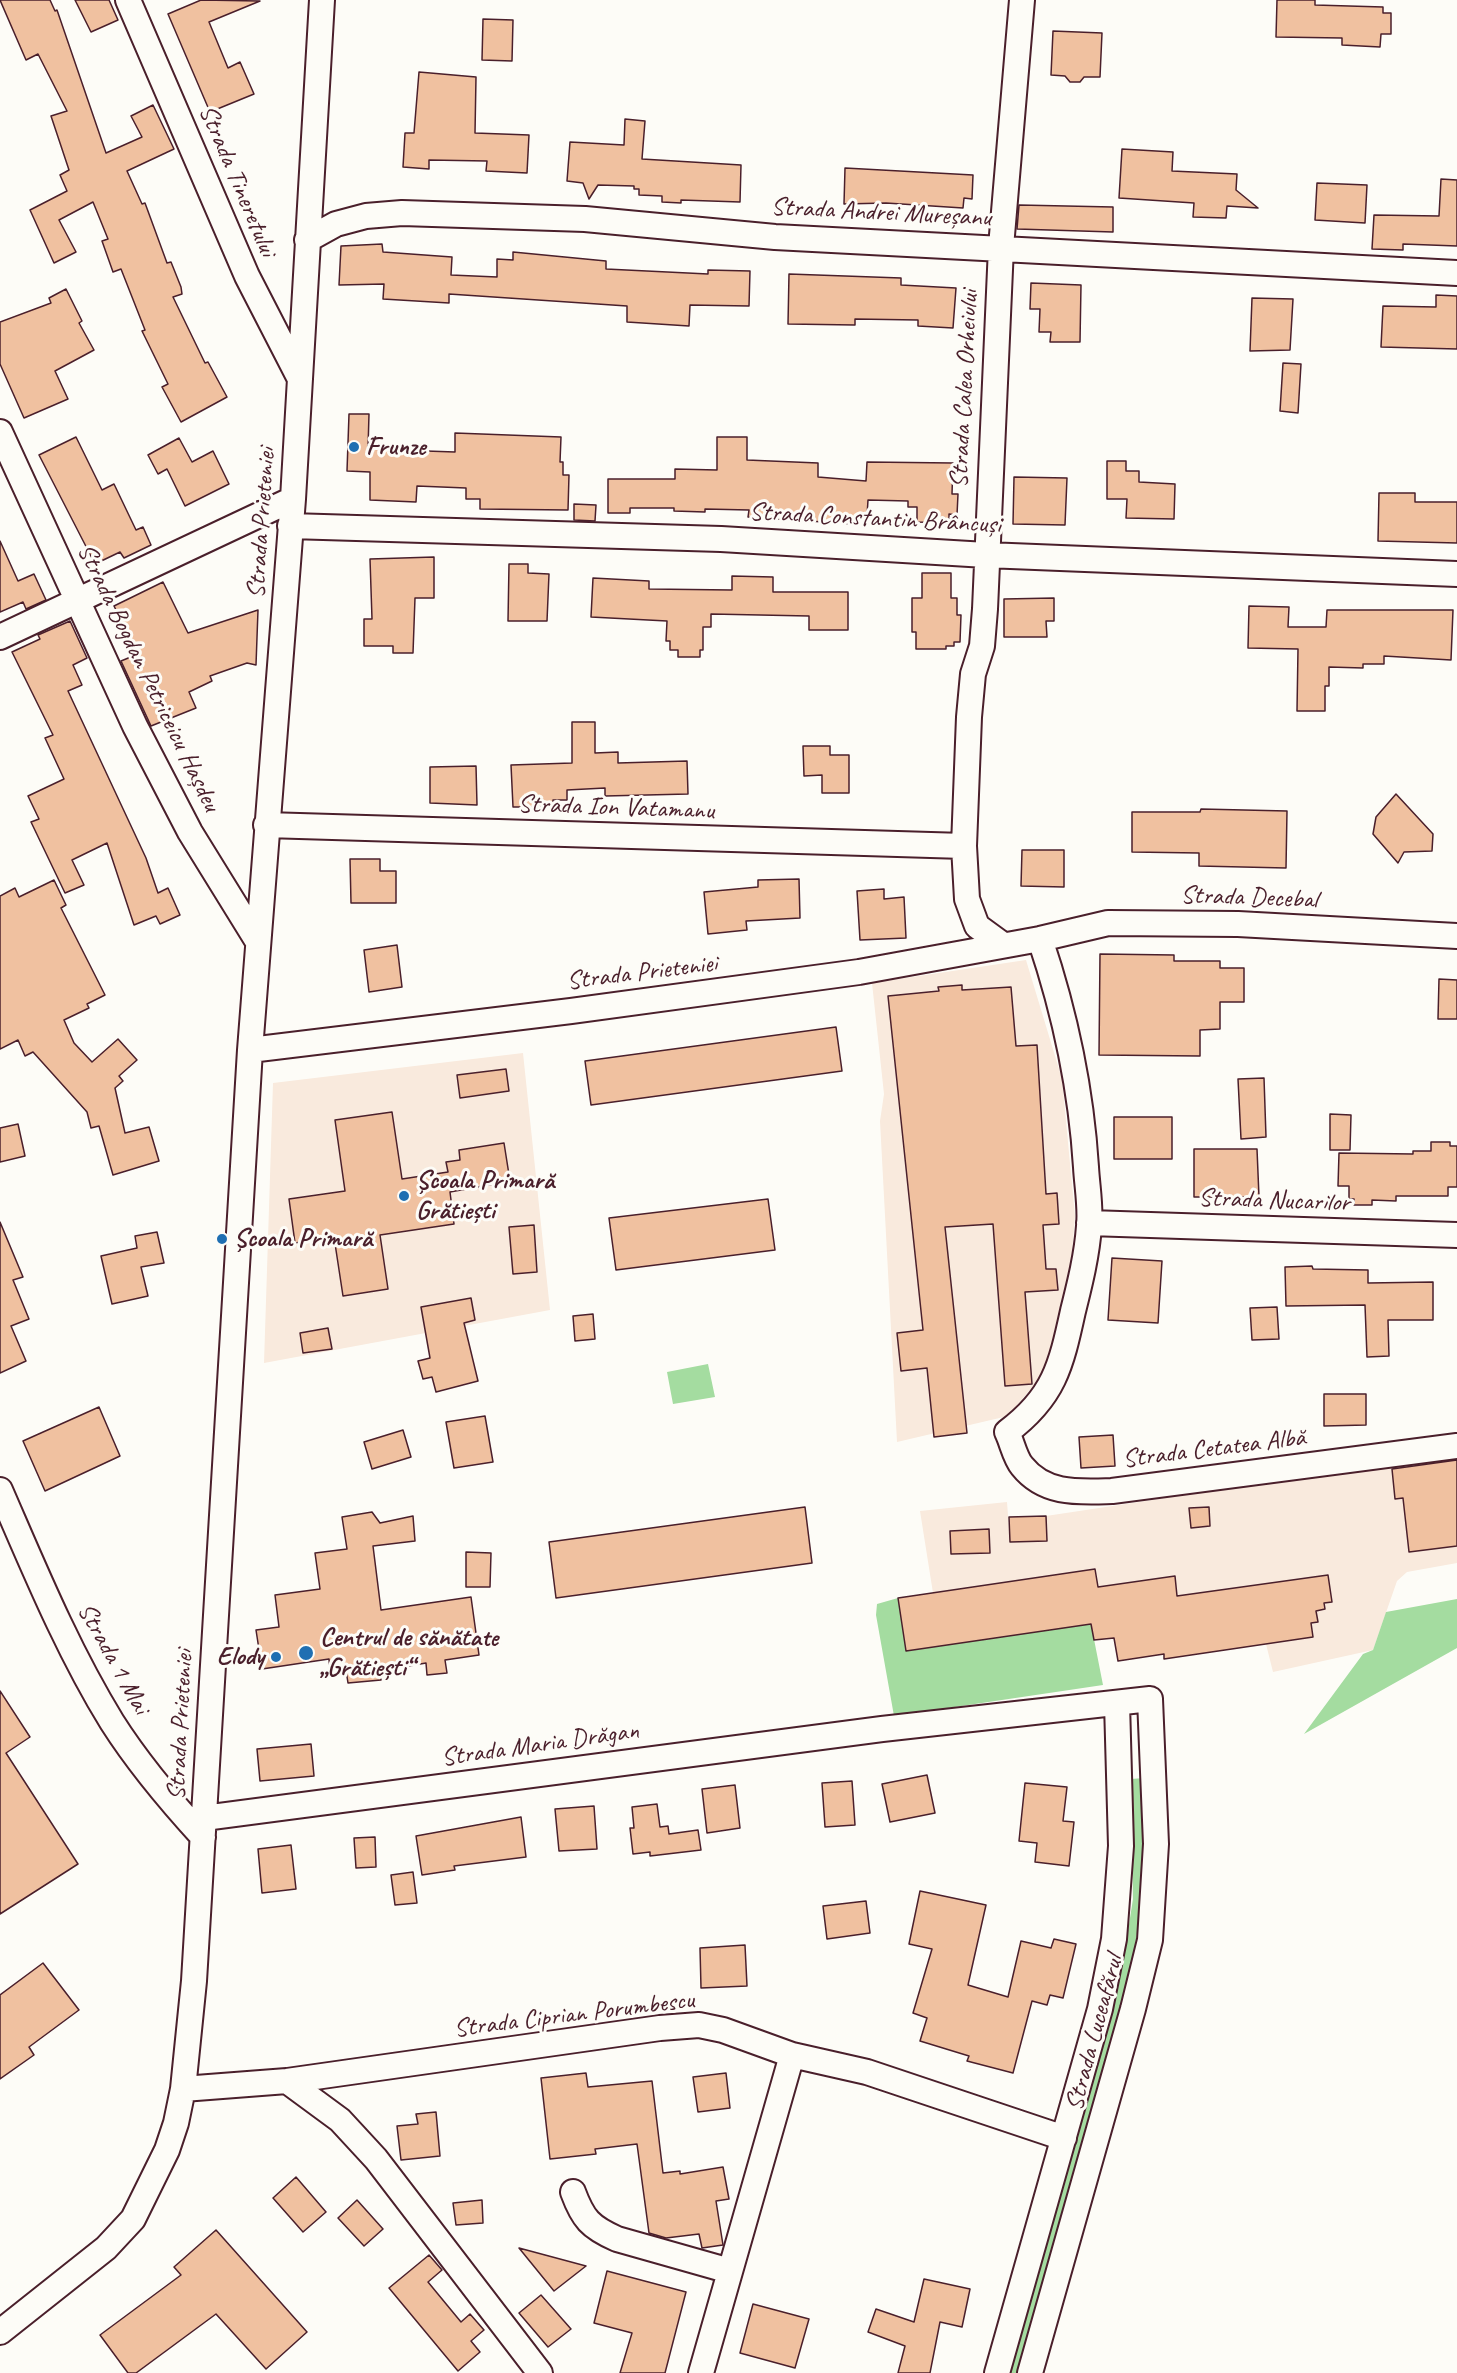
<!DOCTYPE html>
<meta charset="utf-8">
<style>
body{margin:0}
canvas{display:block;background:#fdfcf7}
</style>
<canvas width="1457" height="2373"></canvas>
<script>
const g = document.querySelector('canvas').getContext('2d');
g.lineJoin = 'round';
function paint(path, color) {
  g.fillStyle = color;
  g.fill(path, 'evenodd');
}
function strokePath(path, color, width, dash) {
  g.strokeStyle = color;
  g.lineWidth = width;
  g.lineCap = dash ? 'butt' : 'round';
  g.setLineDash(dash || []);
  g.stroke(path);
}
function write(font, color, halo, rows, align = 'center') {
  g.font = font + ' Caveat,sans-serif';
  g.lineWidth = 6;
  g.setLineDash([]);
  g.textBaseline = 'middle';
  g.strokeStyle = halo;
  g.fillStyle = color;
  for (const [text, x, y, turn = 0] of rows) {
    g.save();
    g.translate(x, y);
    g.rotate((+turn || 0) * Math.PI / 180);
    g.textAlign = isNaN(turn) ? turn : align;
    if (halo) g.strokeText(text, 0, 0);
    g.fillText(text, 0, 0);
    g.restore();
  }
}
paint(new Path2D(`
 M1026,960l36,119 13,137 -5,61 -20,89 -42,50 -111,26 -17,-321 4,-27 -12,-111z
 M523,1053l27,257 -286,53 9,-280z
 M1457,1456v107l-50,9 -10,9 -24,69 -100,22 -7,-28 -102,15 -4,-27 -20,2 3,23 -25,4 -4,-23 -20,2 -3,-16 -185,27 -8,-53 35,-5 -13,-82 87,-9 3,40 36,-1v-25l345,-52z`), '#f9eadd');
paint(new Path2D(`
 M708,1364l7,33 -42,7 -6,-32z
 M898,1598l9,53 184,-27 12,61 -209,31 -18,-101 1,-11z
 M1457,1599v49l-153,86 59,-80 10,-4 13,-38z
 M1144,1778l-2,123 -15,96 -108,376h-12l117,-417 9,-57 -2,-120z`), '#a4dca0');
const building = new Path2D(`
 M0,0h50l5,11 2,-1 49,143 36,-16 -11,-21 22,-11 21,44 -47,22 15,33 3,-1 22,60 4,-1 10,25 1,7 -9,3 32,66 3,-1 19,35 -46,25 -19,-35 6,-3 -26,-53 3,-1 -24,-61 -8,3 -11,-31 6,-2 -15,-37 -34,18 17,32 -22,11 -24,-53 37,-19 -7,-16 9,-5 -18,-54 16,-5 -29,-57 -12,6z
 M75,0h34l9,20 -27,12z
 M201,0l59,1 -51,21 19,46 12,-6 14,32 -44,18 -42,-98z
 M1277,0h38v5l68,2v6h8v21h-10l-1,13 -38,-2v-7l-66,-1z
 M483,19l30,1 -1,41 -30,-1z
 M1053,31l49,2 -2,44h-16l-4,5h-10l-5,-6 -14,-1z
 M419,72l57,5 -1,56 54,2 -2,38 -41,-2 1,-10 -58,-1v9l-26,-2 2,-34h9z
 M625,119l20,2 -3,38 99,6 -1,37 -59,-2v3l-19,-1v-6l-23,-1v-6h-5v-3l-36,-1 -9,14 -6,-16 -16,-2 3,-39 54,3z
 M1122,149l51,3 -1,19 65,3 -1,16 22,18 -31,-2 -1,12 -33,-1 1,-14 -75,-5z
 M845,168l128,7 -1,24 -8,-1 -1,10 -77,-5 -42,1z
 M1441,179l16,1v66l-54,-2v6l-31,-1 2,-34 65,1z
 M1317,183l50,2 -2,38 -50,-3z
 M1019,205l94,2v25l-96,-3z
 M382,244l1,8 69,5 -1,18 46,2v-18l16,1v-8l93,9v8l102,5v-4l42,1 -1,35 -59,-1 -1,21 -62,-4v-16l-178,-12v9l-66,-4 1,-15 -45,1 2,-39z
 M789,274l112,4v7l55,3 -3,40 -35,-2v-6l-63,-1v6l-67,-1z
 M1031,283l50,2 -1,57h-30l1,-10h-12l1,-23h-10z
 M66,289l16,32 -3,2 15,27 -39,21 13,28 -44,19 -24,-54v-42l51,-19 -2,-5z
 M1436,295l21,1v53l-76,-2 2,-41 53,1z
 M1252,298l41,1 -3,51 -40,1z
 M1283,363l18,1 -3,49 -18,-2z
 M349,414h20l-1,35 87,3v-19l106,4 -1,25h3v13h6l-1,35 -88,-1v-10h-14v-11l-49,-2 -1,16 -46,-2v-28l-23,-1z
 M76,437l26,53 12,-6 22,46 7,-3 8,18 -27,13 -4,-6 -25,12 -56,-109z
 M717,437h30v23l71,3v14l48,4 1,-19 86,1 -1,31h6l-1,21 -8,-1v9l-32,-1v-15h-9v-6l-40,-1 -1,16h-12l-1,8 -106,-7 1,-7 -44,-1v3l-31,-1v-3h-44v5h-22v-34h67v-10l42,1z
 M179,438l13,24 21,-11 16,33 -44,22 -18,-37 -9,5 -10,-19z
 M1107,461h19v10h13v11l36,2 -1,35 -48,-1 1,-19h-20z
 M1014,477l53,1 -2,47 -52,-1z
 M1379,493h36v9h42v41l-79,-2z
 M574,504l22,1 -1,16 -21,-1z
 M0,541l18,40 16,-7 12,26 -20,9 -3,-7 -23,10z
 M434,557v41h-19l-2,55h-20v-7h-29v-27h8l-2,-60z
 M509,564h19v9l21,1 -2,47h-39z
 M922,573h29v25h6v17h4l-1,27h-6v4h-8v3h-30v-17h-4v-34h10z
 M732,576l41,1v15h75v38h-39v-14l-98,-2v13h-8v23h-3v7h-22v-7h-8v-9h-4l1,-20 -76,-4 2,-39 56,3v8l83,1z
 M163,582l25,51 70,-23 -2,55 -9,-2 -37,13 2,5 -23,11 7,16 -45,18 -30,-65 17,-7 -24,-48z
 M1054,598v23h-8l1,16h-43v-38z
 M1249,606l40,1 -1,20h38l1,-17h126l-2,50 -67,-4v8h-21v4l-34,-1v19h-4v25h-28l1,-62 -50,-1z
 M70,621l17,37 -14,7 9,20 -14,6 78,167 12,35 10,-5 12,27 -20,9 -4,-8 -22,9 -27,-82 -35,17 12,25 -19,8 -34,-71 8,-3 -11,-23 36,-17 -19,-41 8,-3 -41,-83 28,-13 -2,-4z
 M572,722h23v31l23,-1v11l69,-2 1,33 -83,2v-8l-38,2v10h-14v7h-40l-2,-42 61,-2z
 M803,746h27v9h19v38h-27v-18l-18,1z
 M476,766l1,39 -47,-2v-36z
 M1396,794l37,40 -1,17 -28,1 -6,11 -25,-29 3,-17z
 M1201,809l86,2 -1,57 -87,-2v-13l-67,-1v-40h68z
 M1022,850h42v37l-43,-1z
 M350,859h30v12h16v32h-45z
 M799,879l1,39 -54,3 1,9 -39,4 -4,-42 54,-5v-7z
 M54,880l12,25 -5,3 44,87 -18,9 2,4 -25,12 10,23 18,19 26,-23 19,21 -18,16 4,5 -8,7 10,45 24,-6 10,34 -46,14 -14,-49 -8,2 -4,-16 -54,-60 -8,4 -7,-16 -18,9v-153l15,-8 4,9z
 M884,889v10l20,-2 2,41 -46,2 -3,-49z
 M397,945l5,42 -33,5 -5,-42z
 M1100,954l74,1v6h46v7h24v34h-24v27l-20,1v26l-101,-1z
 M1439,979l18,1v39h-19z
 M962,985v5l49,-3 5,59 21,-1 9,149 11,-1 2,31 -16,1 3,44h10l2,21 -33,2 7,92 -27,2 -12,-162 -48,3 22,206 -33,4 -7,-69 -26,3 -4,-38 26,-3 -35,-334 51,-5 -1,-4z
 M836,1027l6,44 -251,34 -6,-44z
 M506,1069l3,22 -49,7 -3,-23z
 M1264,1078l2,59 -25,2 -3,-60z
 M392,1112l10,67 46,-7 -2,-10 14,-2 -1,-10 45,-7 6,38 -60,11 4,32 -74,11 8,54 -45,7 -9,-59 -39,6 -6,-44 56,-8 -10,-71z
 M1330,1114l21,1 -1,35h-20z
 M1114,1117h58v42h-58z
 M18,1124l7,32 -25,6v-34z
 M1431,1142h19v4h7v41h-9v9h-52v5l-24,-1v5h-18v-6h-5v-13h-11l1,-33 74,1v-3h18z
 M1194,1149h63l2,48h-65z
 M768,1199l7,51 -159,20 -7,-52z
 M0,1222l23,55 -10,3 16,39 -18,7 15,35 -26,12z
 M534,1225l3,47 -24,2 -4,-47z
 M157,1232l7,31 -23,4 7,29 -36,8 -11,-48 36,-8 -2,-12z
 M1112,1258l50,3 -4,62 -50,-3z
 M1312,1266l1,3 55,1v13l65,-1v38h-45l1,36 -22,1 -2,-52 -79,1 -1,-39z
 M471,1298l4,22 -11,3 14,58 -42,11 -4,-15 -9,2 -5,-18 12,-3 -9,-51z
 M1277,1307l2,32 -27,1 -2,-32z
 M593,1314l2,25 -20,2 -2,-25z
 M328,1328l4,21 -29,4 -3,-20z
 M1324,1394h42v31l-42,1z
 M99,1407l21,49 -75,35 -22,-50z
 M485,1416l8,46 -39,6 -8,-46z
 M403,1430l8,27 -39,12 -8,-27z
 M1113,1435l2,31 -34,2 -2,-31z
 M1457,1460v86l-48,6 -6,-54 -8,1 -3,-30z
 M805,1507l7,56 -256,35 -7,-56z
 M1209,1507l1,19 -19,2 -2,-20z
 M372,1512l8,11 33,-7 2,25 -42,5 8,64 90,-13 8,58 -34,5 2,13 -20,2 -1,-12 -46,8 1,9 -33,3 -2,-13 -16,2 -1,-13 -67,10 -6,-39 23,-3 -4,-32 45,-6 -5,-36 32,-4 -5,-32z
 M1046,1516l1,25 -37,1 -1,-25z
 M989,1529l1,24 -39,1 -1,-23z
 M466,1552l25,1 -1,34h-24z
 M1095,1569l3,18 77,-11 2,20 151,-21 4,27 -8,1 1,6 -9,2 2,11 -7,1 2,14 -149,22v-5l-46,7 -4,-23 -20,2 -3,-16 -185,27 -8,-53z
 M0,1691l30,46 -24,16 72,111 -78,50z
 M311,1744l3,32 -54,5 -3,-32z
 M927,1775l8,38 -45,9 -8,-38z
 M852,1781l3,44 -30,2 -3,-44z
 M1025,1783l42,4 -4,34 11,1 -5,44 -34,-4 2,-19 -18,-2z
 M735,1785l5,43 -33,5 -5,-44z
 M657,1804l3,23 8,-1 1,8 29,-4 3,20 -51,6v-4l-17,2 -3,-26h4l-2,-21z
 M594,1806l3,43 -38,2 -4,-42z
 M521,1817l5,40 -72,9 1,4 -33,5 -6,-39z
 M375,1837l1,30 -20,1 -2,-30z
 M291,1845l5,44 -34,4 -4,-44z
 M413,1872l4,31 -22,2 -4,-30z
 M920,1891l66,14 -18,80 40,12 13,-56 30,7 3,-9 22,5 -13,54 -13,-3 -3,10 -15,-4 -19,72 -46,-12 2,-5 -49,-15 7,-23 -14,-5 19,-64 -23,-5z
 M866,1901l4,32 -43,6 -4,-33z
 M745,1945l2,41 -46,2 -1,-40z
 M43,1963l36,47 -50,37 5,8 -34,24v-84z
 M586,2073l2,14 64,-6 11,92 17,-2v3l43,-7 6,32 -13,2 7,44 -21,3 -3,-14 -33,4 -17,-5 -12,-89 -42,5 1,5 -46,5 -9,-81z
 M726,2073l4,35 -32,4 -5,-35z
 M436,2112l4,44 -39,4 -4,-34 21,-2 -2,-10z
 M296,2177l30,35 -23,20 -30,-34z
 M357,2200l26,29 -19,17 -26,-28z
 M482,2200l1,23 -27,2 -3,-22z
 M216,2230l91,102 -41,37 -50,-55 -80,59h-8l-28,-38 81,-60 -7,-8z
 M519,2248l67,18 -32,25z
 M429,2255l13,15 -14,12 33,40 9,-8 14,16 -13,11 9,11 -22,19 -69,-83z
 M607,2271l79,21 -21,81h-45l12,-40 -38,-10z
 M924,2279l46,10 -8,38 -22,-5 -10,51h-32l7,-27 -37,-14 8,-23 38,13z
 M541,2295l30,34 -23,18 -29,-34z
 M753,2304l56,15 -14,49 -55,-15z`);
paint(building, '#f0c1a0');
strokePath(building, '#4a1f2b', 1.5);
const minor = new Path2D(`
 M128,0l119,276 53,103
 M307,240l29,-16 30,-8 36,-3 183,6 190,18 682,36
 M0,432l135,294 55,106 68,110
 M290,526l431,13 265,16 471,19
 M0,637l293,-138
 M266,825l698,21
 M1040,939c25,74 41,149 46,228 1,19 5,40 3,59 -2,29 -9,57 -16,85 -12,55 -19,86 -66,121 5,10 8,26 15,34 23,29 57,26 90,25l345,-45
 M1003,945l-26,-19 -10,-27 -3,-53 5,-129 4,-43 9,-28 3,-37 16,-362 21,-247
 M250,1050l321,-39 288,-39 181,-33 68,-16 130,1 219,12
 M1089,1223l368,12
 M0,1490c34,78 67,159 112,232 26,41 58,79 91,115
 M204,1818l678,-89 268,-30 6,145 -6,96 -17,69 -103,364
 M287,2081l53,39 36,39 164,214
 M183,2089l104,-8 373,-53 39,-3 24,5 69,25 75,17 197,66
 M573,2192c10,27 17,35 44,47l113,32
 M0,2332l106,-84 27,-29 34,-69 9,-27 7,-34 11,-108 56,-931 43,-551 29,-499
 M701,2373l91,-318
 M997,2373l103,-364 14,-70 7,-93 -4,-143`);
strokePath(minor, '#4a1f2b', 28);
strokePath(minor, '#fdfcf7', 24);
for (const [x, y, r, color] of [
 [354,447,6,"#1f6fb2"],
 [404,1196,6,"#1f6fb2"],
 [222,1239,6,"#1f6fb2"],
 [306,1653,8,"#1f6fb2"],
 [276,1657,6,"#1f6fb2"]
]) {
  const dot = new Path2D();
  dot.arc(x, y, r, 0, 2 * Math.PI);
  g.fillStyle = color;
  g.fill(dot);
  strokePath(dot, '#fdfcf7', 2);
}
write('26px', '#4a1f2b', '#fdfcf7', [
 ["Strada Tineretului",237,181,67],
 ["Strada Andrei Mureșanu",881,213,3],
 ["Strada Calea Orheiului",965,389,-87],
 ["Strada Constantin Brâncuși",875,519,3],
 ["Strada Prieteniei",262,523,-86],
 ["Strada Bogdan Petriceicu Hașdeu",148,678,64],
 ["Strada Ion Vatamanu",616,808,2],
 ["Strada Decebal",1249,898,2],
 ["Strada Prieteniei",642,973,-7],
 ["Strada Nucarilor",1274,1201,2],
 ["Strada Cetatea Albă",1214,1449,-7],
 ["Strada 1 Mai",113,1659,61],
 ["Strada Prieteniei",181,1725,-87],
 ["Strada Maria Drăgan",540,1745,-8],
 ["Strada Ciprian Porumbescu",574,2015,-7],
 ["Strada Luceafărul",1095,2033,-75]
]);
write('bold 26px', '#4a1f2b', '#fdfcf7', [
 ["Frunze",366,447],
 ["Școala Primară",416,1181],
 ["Grătiești",416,1211],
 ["Școala Primară",234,1239],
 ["Centrul de sănătate",320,1638],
 ["„Grătiești“",320,1668],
 ["Elody",264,1657,"right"]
], 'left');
</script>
